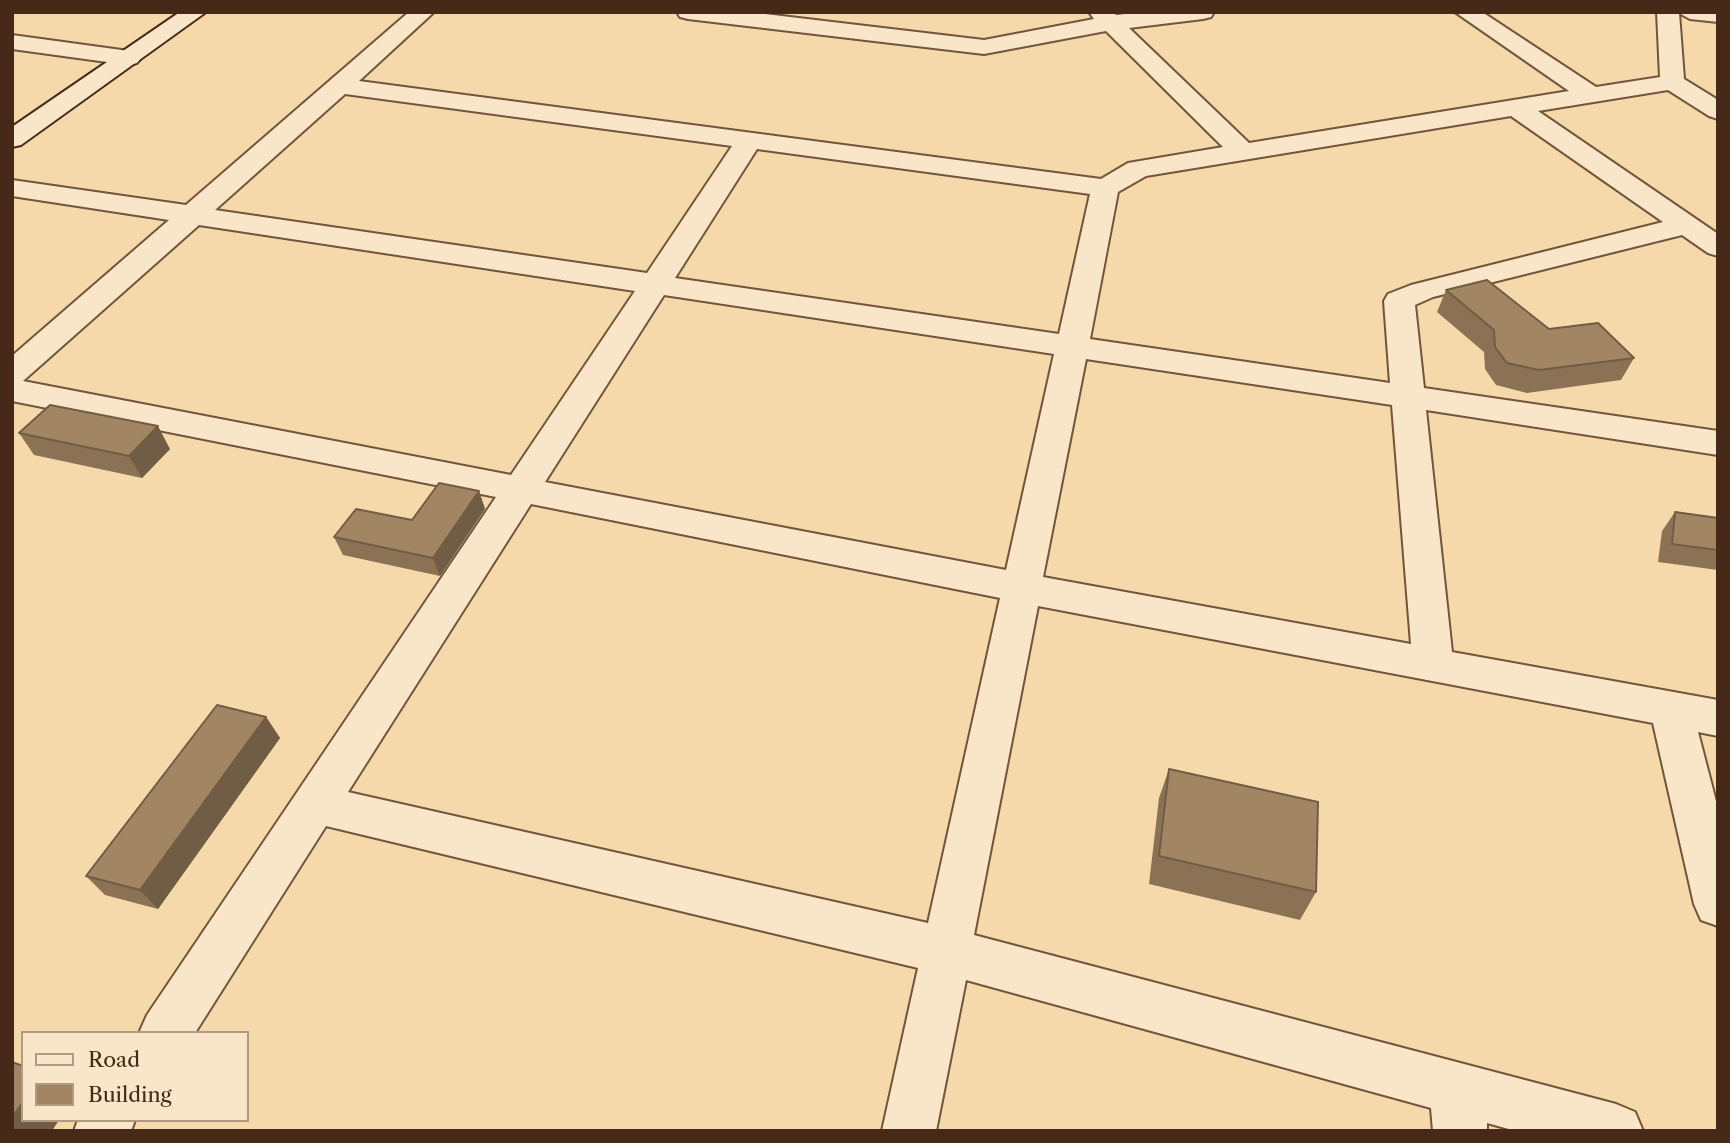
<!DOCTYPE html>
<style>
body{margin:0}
#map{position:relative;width:1730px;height:1143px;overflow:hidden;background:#f6d9aa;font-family:"Libre Caslon Text",serif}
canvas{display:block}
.frame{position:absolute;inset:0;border:14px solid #462917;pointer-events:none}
.legend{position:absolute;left:21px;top:1031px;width:228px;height:91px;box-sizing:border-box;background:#f9e6c8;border:2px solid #b19a81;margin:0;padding:9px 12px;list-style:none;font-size:21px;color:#462917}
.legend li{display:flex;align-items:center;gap:14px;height:35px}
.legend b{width:35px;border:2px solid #b19a81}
</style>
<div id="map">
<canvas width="1730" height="1143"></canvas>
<div class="frame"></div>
<ul class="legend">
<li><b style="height:9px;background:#f9e6c8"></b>Road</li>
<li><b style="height:19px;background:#a28563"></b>Building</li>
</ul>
</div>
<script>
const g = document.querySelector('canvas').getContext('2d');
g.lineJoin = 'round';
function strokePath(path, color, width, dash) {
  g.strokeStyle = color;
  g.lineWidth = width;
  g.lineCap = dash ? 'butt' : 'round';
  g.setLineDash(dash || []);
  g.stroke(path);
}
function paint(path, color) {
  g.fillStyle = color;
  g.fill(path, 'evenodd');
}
const street = new Path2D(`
 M409,12h25l-75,69 742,98 27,-16 95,-16 -117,-116 -122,23 -296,-35 -8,-2 -3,-5h71l236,28 110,-21 -5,-7h24l3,3 27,-3h71l-3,5 -8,2 -74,9 120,115 320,-52 -114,-79h27l114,75 64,-10 -3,-65h61v10l-28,-3 -11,-6 5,66 34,21v19l-9,-3 -41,-26 -130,21 180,123v22l-10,-3 -26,-18 -249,62 -18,8 9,83 294,43v24l-292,-45 26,242 266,48v36l-20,-4 20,77v117l-17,-6 -7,-16 -41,-181 -615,-117 -64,329 642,169 19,8 8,19h-127l-29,-8v8h-54l-2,-23 -465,-128 -30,151h-54l36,-163 -592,-142 -131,207h-56l8,-18 349,-518 -484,-96v-45l157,-136 -157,-24v-16l174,25zM345,94l387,52 -85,127 -432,-63zM1511,116l152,106 -252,63 -23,9 -4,7 6,82 -300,-44 28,-147 28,-16zM757,149l333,45 -31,140 -384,-56zM199,225l436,66 -124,184 -488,-94zM664,295l390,59 -48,216 -461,-88zM1086,359l306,46 19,239 -368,-67zM531,504l469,94 -72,325 -580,-131z
 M12,35l117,16 8,2 4,5 -4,5 -8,2 -117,-16z
 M78,1120h57l-4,11h-57z`);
const secondary = new Path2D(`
 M180,12h26l-185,133 -9,2v-20z`);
strokePath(street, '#72553c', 4);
strokePath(secondary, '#462917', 4);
paint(street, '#f9e6c8');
paint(secondary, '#f9e6c8');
paint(new Path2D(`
 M1446,290l103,39 85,29 -13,22 -94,13 -31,-8 -11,-16 -1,-17 -47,-40z
 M19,433l151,16 -28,29 -108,-23z
 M479,491l6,18 -45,67 -97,-21 -9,-18 78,-17z
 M1675,512l43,6v52l-60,-8 4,-31z
 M266,717l14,21 -122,171 -53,-14 -19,-19z
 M1169,769l147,123 -16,28 -151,-36 10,-86z`), '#8b7255');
paint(new Path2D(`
 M158,426l12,23 -28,29 -13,-22z
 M479,491l6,18 -45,67 -7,-18z
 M266,717l14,21 -122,171 -18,-19z
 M23,1102v18h36l-7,11h-40v-14z`), '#715d45');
const building = new Path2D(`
 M1487,280l62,49 49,-6 36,35 -95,12 -32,-7 -12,-16 -1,-17 -48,-40z
 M50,405l108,21 -29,30 -110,-23z
 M439,483l40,8 -46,67 -99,-21 22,-28 56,11z
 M1675,512l43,6v32l-46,-6z
 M217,705l49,12 -126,173 -54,-14z
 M1169,769l149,33 -2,90 -157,-36z
 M12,1062l11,4v36l-11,15z`);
paint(building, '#a28563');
strokePath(building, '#715d45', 2);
</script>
